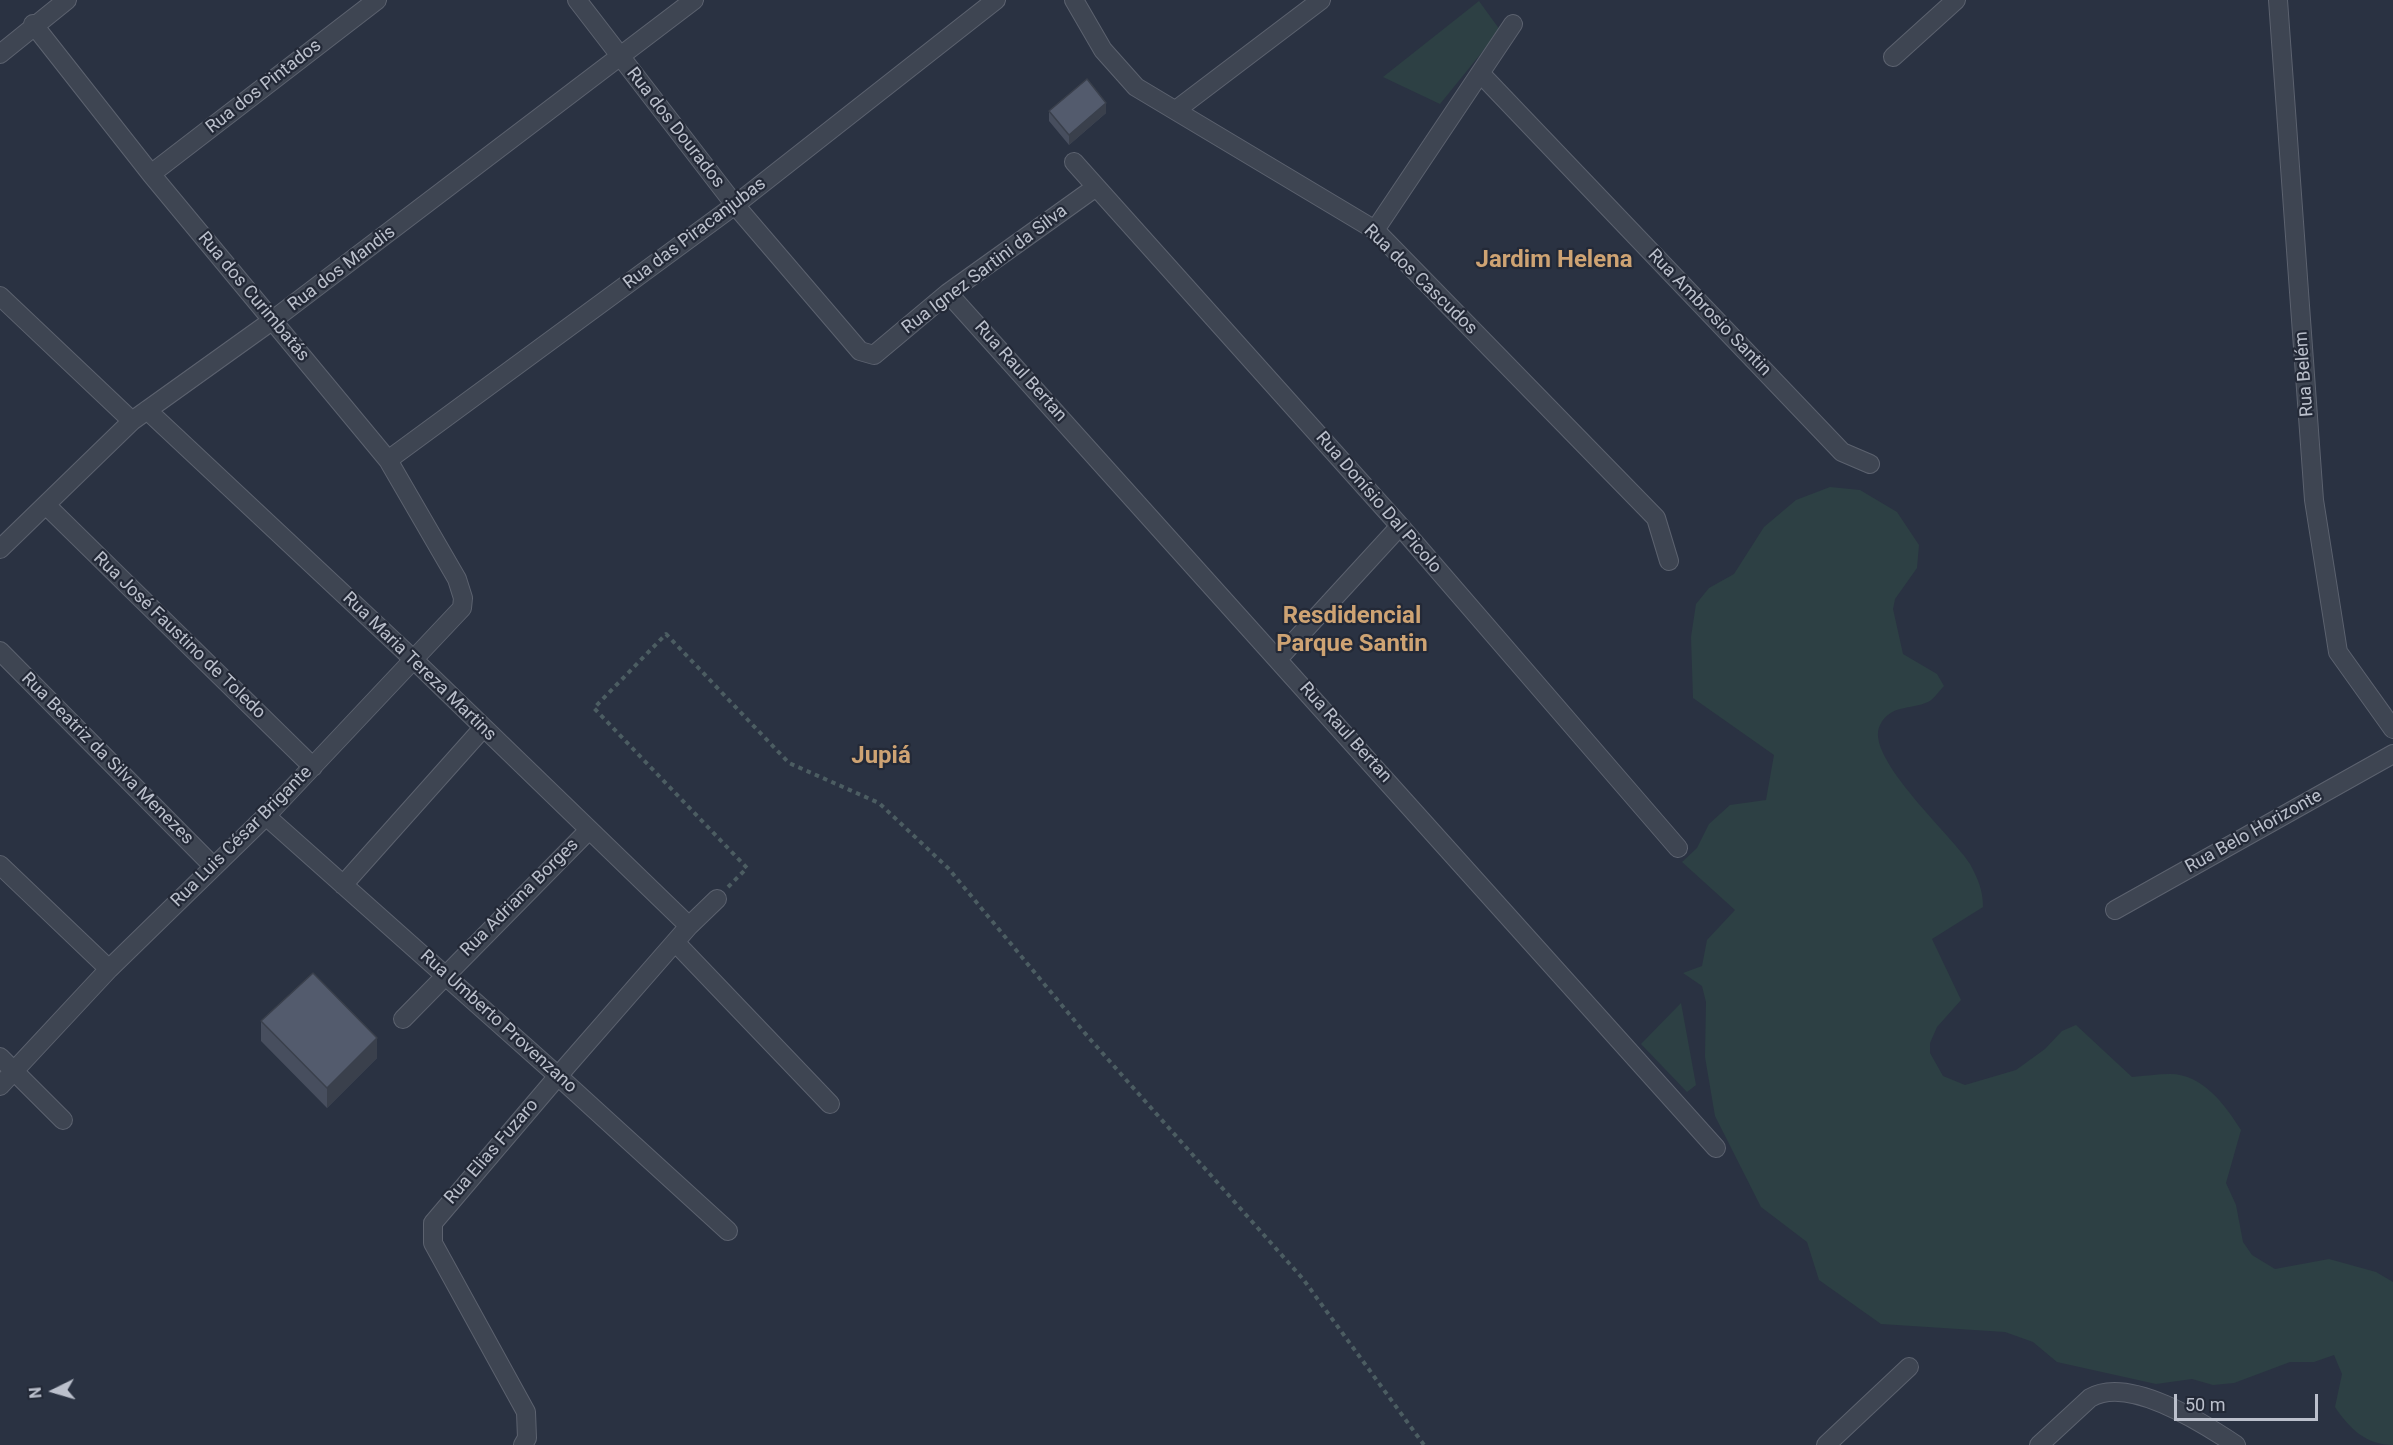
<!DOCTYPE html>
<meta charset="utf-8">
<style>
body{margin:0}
#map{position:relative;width:2393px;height:1445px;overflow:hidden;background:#2a3242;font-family:Roboto,sans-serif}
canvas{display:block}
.north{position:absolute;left:24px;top:1361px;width:60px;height:60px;-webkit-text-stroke:4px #232937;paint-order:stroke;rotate:265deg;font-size:16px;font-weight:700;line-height:24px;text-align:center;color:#bbc0cc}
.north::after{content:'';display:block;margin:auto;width:21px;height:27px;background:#bbc0cc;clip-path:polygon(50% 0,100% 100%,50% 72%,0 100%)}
.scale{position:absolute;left:2174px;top:1394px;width:144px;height:27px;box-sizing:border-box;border:3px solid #bbc0cc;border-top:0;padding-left:8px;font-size:18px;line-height:21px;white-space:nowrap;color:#bbc0cc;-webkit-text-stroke:4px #232937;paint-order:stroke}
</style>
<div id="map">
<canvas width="2393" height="1445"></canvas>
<div class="north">N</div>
<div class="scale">50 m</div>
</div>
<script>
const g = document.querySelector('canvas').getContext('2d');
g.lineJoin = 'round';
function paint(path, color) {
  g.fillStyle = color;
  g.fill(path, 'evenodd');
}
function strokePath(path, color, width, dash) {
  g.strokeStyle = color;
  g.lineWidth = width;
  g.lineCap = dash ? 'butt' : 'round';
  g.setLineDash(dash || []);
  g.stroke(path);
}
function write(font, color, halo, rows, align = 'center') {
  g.font = font + ' Roboto,sans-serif';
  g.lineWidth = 4.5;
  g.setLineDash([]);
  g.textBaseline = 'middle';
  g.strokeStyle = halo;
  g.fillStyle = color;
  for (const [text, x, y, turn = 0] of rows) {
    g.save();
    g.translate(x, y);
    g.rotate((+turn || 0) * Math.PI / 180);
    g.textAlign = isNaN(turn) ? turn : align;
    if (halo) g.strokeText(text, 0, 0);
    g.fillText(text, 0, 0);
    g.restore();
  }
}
paint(new Path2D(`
 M1479,1l21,29 -60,74 -57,-27z
 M1830,487l30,3 37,22 22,33 -2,23 -22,31 -2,10 10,45 34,20 7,12c-5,5 -10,13 -16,16 -18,8 -37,2 -48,23 -17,32 75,113 90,139 8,15 13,26 13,43l-51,32 29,61 -24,27 -7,16v10l13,23 22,9 51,-15 29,-21 17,-18 14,-6 56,52c13,-1 25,-3 38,-3 33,0 55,31 71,56l-15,53 10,22 7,37 9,13 23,14 54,-10 47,13 17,10v163c-27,0 -44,-17 -58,-38l7,-33 -8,-19 -20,7h-24l-56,21 -21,2 -21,-6 -36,5 -99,-22 -24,-20 -28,-10 -124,-8 -62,-44 -12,-38 -46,-35 -46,-91 -10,-59 1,-55 -4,-16 -19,-13 19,-7 5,-26 28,-30 -53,-48 15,-14 12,-24 21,-19 36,-5 8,-45 -81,-57 -2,-61 5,-33 13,-16 25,-14 30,-47 32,-27z
 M1681,1003l15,82 -9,7 -46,-48z`), '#2d4044');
const minor = new Path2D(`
 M577,0l158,205 125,146 14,4 74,-62 148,-106
 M1074,0l29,50 33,37 239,143 281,288 13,43
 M2278,0l36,500 24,152 55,77
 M0,54l67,-54
 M1893,57l63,-57
 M1480,73l362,379 28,12
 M1176,110l145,-110
 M1074,162l326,364 278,322
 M151,174l226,-174
 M1375,230l138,-206
 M948,293l768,855
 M0,296l132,125
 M147,410l267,250 275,266
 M388,460l347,-255 261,-205
 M46,505l267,262
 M0,549l132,-128 141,-101 421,-320
 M0,651l214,216
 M1279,658l121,-132
 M266,816l292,260 170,155
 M0,865l109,104
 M343,885l140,-157
 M2115,910l278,-156
 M676,943l154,161
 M403,1019l186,-189
 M0,1057l63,63
 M0,1086l109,-117 157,-153 196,-208 1,-10 -6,-19 -69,-119 -237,-286 -118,-150
 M523,1445l4,-7 -1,-26 -93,-169v-20l125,-147 131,-150 28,-27
 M1826,1445l83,-78
 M2039,1445l51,-47c38,-23 113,25 146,47`);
strokePath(minor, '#5c626f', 20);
strokePath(new Path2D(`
 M728,887l19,-19 -153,-160 72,-74 123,129 90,40 69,65 141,170 214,241 121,166`), '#4c5d62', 4, [4.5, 4.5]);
strokePath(minor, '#3e4552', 18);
paint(new Path2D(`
 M1049,111l57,2 -37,32 -20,-24z
 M261,1021l116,37 -50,50 -66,-67z`), '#474e5e');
paint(new Path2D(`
 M1106,103v10l-37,32v-10z
 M377,1038v20l-50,50v-20z`), '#3a404c');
const building = new Path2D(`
 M1087,79l19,24 -37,32 -20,-24z
 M313,973l64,65 -50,50 -66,-67z`);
paint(building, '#535b6d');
strokePath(building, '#3a404c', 1.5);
write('18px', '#bbc0cc', '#232937', [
 ["Rua dos Pintados",264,87,-38],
 ["Rua dos Dourados",675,128,52],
 ["Rua das Piracanjubas",695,234,-37],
 ["Rua dos Mandis",342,269,-37],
 ["Rua Ignez Sartini da Silva",985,270,-37],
 ["Rua dos Cascudos",1420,280,44],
 ["Rua dos Curimbatás",253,297,50],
 ["Rua Ambrosio Santin",1709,313,46],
 ["Rua Raul Bertan",1020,372,48],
 ["Rua Belém",2305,374,-94],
 ["Rua Donísio Dal Picolo",1378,503,49],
 ["Rua José Faustino de Toledo",179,636,44],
 ["Rua Maria Tereza Martins",419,667,44],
 ["Rua Raul Bertan",1345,733,48],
 ["Rua Beatriz da Silva Menezes",107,759,45],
 ["Rua Belo Horizonte",2254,832,-29],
 ["Rua Luis César Brigante",242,837,-45],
 ["Rua Adriana Borges",520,898,-45],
 ["Rua Umberto Provenzano",498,1022,42],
 ["Rua Elias Fuzaro",492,1152,-49]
]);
write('bold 24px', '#cea373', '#232937', [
 ["Jardim Helena",1554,261],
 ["Resdidencial",1352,617],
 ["Parque Santin",1352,645],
 ["Jupiá",881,757]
]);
</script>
